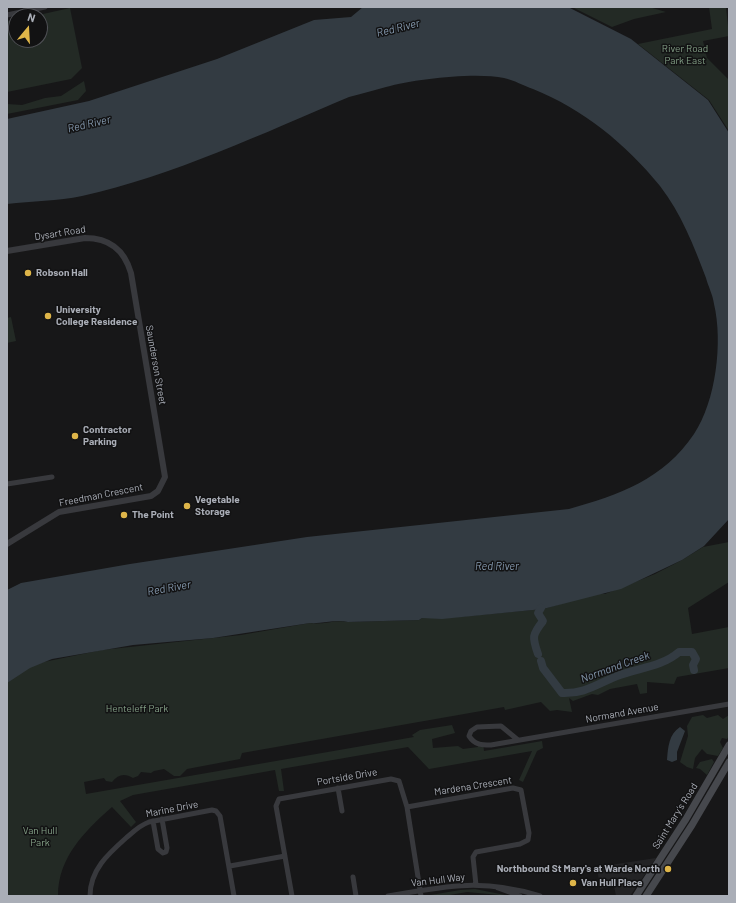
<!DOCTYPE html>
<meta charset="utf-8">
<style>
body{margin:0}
#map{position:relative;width:736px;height:903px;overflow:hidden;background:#171718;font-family:Barlow,sans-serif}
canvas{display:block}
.frame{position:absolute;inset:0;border:8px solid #aaaeb7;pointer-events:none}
.north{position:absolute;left:8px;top:8px;width:40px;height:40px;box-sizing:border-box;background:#121213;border:1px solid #4f5055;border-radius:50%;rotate:18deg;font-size:11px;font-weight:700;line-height:16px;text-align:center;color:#aaaeb7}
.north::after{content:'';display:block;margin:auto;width:14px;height:18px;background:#deb549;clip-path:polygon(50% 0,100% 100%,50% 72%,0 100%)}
</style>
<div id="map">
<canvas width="736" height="903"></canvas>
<div class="frame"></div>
<div class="north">N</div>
</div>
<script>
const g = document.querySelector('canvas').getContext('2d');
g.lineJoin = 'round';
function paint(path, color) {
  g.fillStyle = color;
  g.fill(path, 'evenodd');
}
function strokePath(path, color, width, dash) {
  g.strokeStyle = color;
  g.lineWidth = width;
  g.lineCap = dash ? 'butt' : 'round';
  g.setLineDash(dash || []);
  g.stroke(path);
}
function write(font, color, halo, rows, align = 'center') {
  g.font = font + ' Barlow,sans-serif';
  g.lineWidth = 3;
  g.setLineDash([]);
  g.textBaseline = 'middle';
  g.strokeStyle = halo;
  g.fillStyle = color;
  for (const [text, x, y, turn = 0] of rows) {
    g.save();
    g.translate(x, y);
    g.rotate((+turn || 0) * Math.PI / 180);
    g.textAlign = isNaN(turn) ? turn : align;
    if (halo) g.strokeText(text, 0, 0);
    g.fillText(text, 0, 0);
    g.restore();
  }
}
paint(new Path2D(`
 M656,858l-26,38h-14l-2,-10 -14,3 -3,-22z`), '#232325');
paint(new Path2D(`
 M572,7h77l17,5 -32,7 -22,8z
 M709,7h17l3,29 -26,5 4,17 22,22v51l-20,-31 -71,-56 74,-15z
 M70,8l12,60 -11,11 -64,13v-71l9,-1v20h24v-24h-6z
 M84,81l2,10 -8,9 -71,14v-10l15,1 23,-7 16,-2z
 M11,317l5,24 -9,2v-25z
 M729,542v40l-41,26 4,26 37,-7v41l-52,9 -3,7 -27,-2v11l-7,1 -3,-10 -27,5 -12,6 -6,-1 -19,7 -4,-3 3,14 -15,-2 -7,1 -9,-9 -36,8 -1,-3 -262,46 -2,6 -53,10 -7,7h-6l-10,-7 -10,2 -3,2 -10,-1 -3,4 -5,2c-8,-5 -15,-4 -21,4l-6,-1 -2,-3 -20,4 2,12 328,-57 -2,-2 8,-5 32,-5 3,8 -23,6 1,9 25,-2 5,3 15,-2v-6l5,2 1,8 58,-10 1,7 -6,3 -14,31 -4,-2 13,-29 -103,18 -21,-22 -127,22 3,22h-5l-4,-21 -142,25 -13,6 16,21 -5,5 -19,-20c-27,24 -54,50 -54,89h-51v-218l27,-14 68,-14 139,-15 69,-12c13,2 26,-4 38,-1l71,-2 3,-2 35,-1 86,-8 55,-16 7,1 50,-20 27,-14 21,-13z
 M703,715l4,3 11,-3 5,4 6,-4v21l-2,3 -5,-1 -2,4 3,6 -5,8 -11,-2 -5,-5 -7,9 -2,11 -6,-2 -7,-5 8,-26 -1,-10 5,-9z
 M712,759l2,3 -7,13 -7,-6 -4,-1 4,-6z
 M475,889l35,7 -43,-4 -23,4h-19l35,-6z`), '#232a25');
paint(new Path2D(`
 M363,7h205l63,32 77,61 21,33v386l-25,27 -22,14 -61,29 -78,20 -101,10 -20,-1 -3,2 -71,2c-11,-3 -26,2 -38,1l-97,15 -80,7 -81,14 -22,9 -23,15v-93l14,-7 109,-19 177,-27 262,-28c50,-14 95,-30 125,-75 22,-33 29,-92 20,-130 -1,-9 -6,-18 -8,-26 -12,-32 -25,-65 -46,-92 -34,-42 -77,-77 -127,-97 -9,-3 -19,-9 -29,-11 -29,-6 -89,1 -118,9 -12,3 -24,7 -37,10 -85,36 -177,79 -267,99 -24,5 -50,5 -75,8v-85l82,-18 128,-42 97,-39 37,-3z
 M680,727l5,4 -8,21v8l-5,2 -5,-2c1,-13 2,-26 13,-33z`), '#333b42');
strokePath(new Path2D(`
 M538,654c-6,-17 -6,-19 5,-33l-5,-8 3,-5
 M541,661l2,7 19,25c24,1 36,-10 58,-18 20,-7 43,-9 59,-23h13l4,7 -3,6 1,5`), '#333b42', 8);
strokePath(new Path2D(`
 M7,15l38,-8
 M7,484l45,-7
 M518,740l-17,-14 -24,1 -6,4 -2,5c6,9 12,9 22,9l238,-41
 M338,788l4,23
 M407,807l106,-19 8,2 8,43 -1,7 -8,4 -44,8 -3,5 3,28
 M153,821l5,28 5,4 3,-1 1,-4 -5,-29
 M230,866l55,-10
 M353,877l3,19
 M498,888l22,8
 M90,896c0,-26 18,-42 36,-58 7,-6 14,-13 23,-16l63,-12 4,1 4,5 14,80
 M292,896l-16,-90 3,-7 112,-20 8,2 8,26 14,89
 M388,896c57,-10 95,-18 152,0`), '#38393d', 5);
strokePath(new Path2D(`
 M7,251l78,-13c24,0 39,11 46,35l34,204 -7,14 -7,5 -92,16 -52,32`), '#38393d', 6);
strokePath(new Path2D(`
 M636,896l50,-77 43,-74
 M646,896l46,-71 37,-63`), '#46484d', 7);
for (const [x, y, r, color] of [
 [28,273,4,"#deb549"],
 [48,316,4,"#deb549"],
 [75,436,4,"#deb549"],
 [187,506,4,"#deb549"],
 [124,515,4,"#deb549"],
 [668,869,4,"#deb549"],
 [573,883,4,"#deb549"]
]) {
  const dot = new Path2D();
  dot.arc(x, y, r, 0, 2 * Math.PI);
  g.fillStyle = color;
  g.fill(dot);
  strokePath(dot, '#121213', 1.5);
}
write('10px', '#84a087', '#121213', [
 ["River Road",685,49],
 ["Park East",685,61],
 ["Henteleff Park",137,709],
 ["Van Hull",40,831],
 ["Park",40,843]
]);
write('10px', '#aaaeb7', '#121213', [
 ["Dysart Road",60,233,-9],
 ["Saunderson Street",156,365,80],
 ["Freedman Crescent",101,495,-11],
 ["Normand Avenue",622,713,-10],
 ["Portside Drive",347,777,-10],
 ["Mardena Crescent",473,786,-9],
 ["Marine Drive",172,809,-11],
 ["Saint Mary’s Road",675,816,-58],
 ["Van Hull Way",438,880,-7]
]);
write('bold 10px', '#aaaeb7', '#121213', [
 ["Robson Hall",36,273],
 ["University",56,310],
 ["College Residence",56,322],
 ["Contractor",83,430],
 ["Parking",83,442],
 ["Vegetable",195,500],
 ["Storage",195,512],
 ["The Point",132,515],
 ["Northbound St Mary's at Warde North",660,869,"right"],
 ["Van Hull Place",581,883]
], 'left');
write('italic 11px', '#8599ae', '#121213', [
 ["Red River",398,28,-14],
 ["Red River",89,124,-13],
 ["Red River",497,566],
 ["Red River",169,588,-10],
 ["Normand Creek",615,667,-20]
]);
</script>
